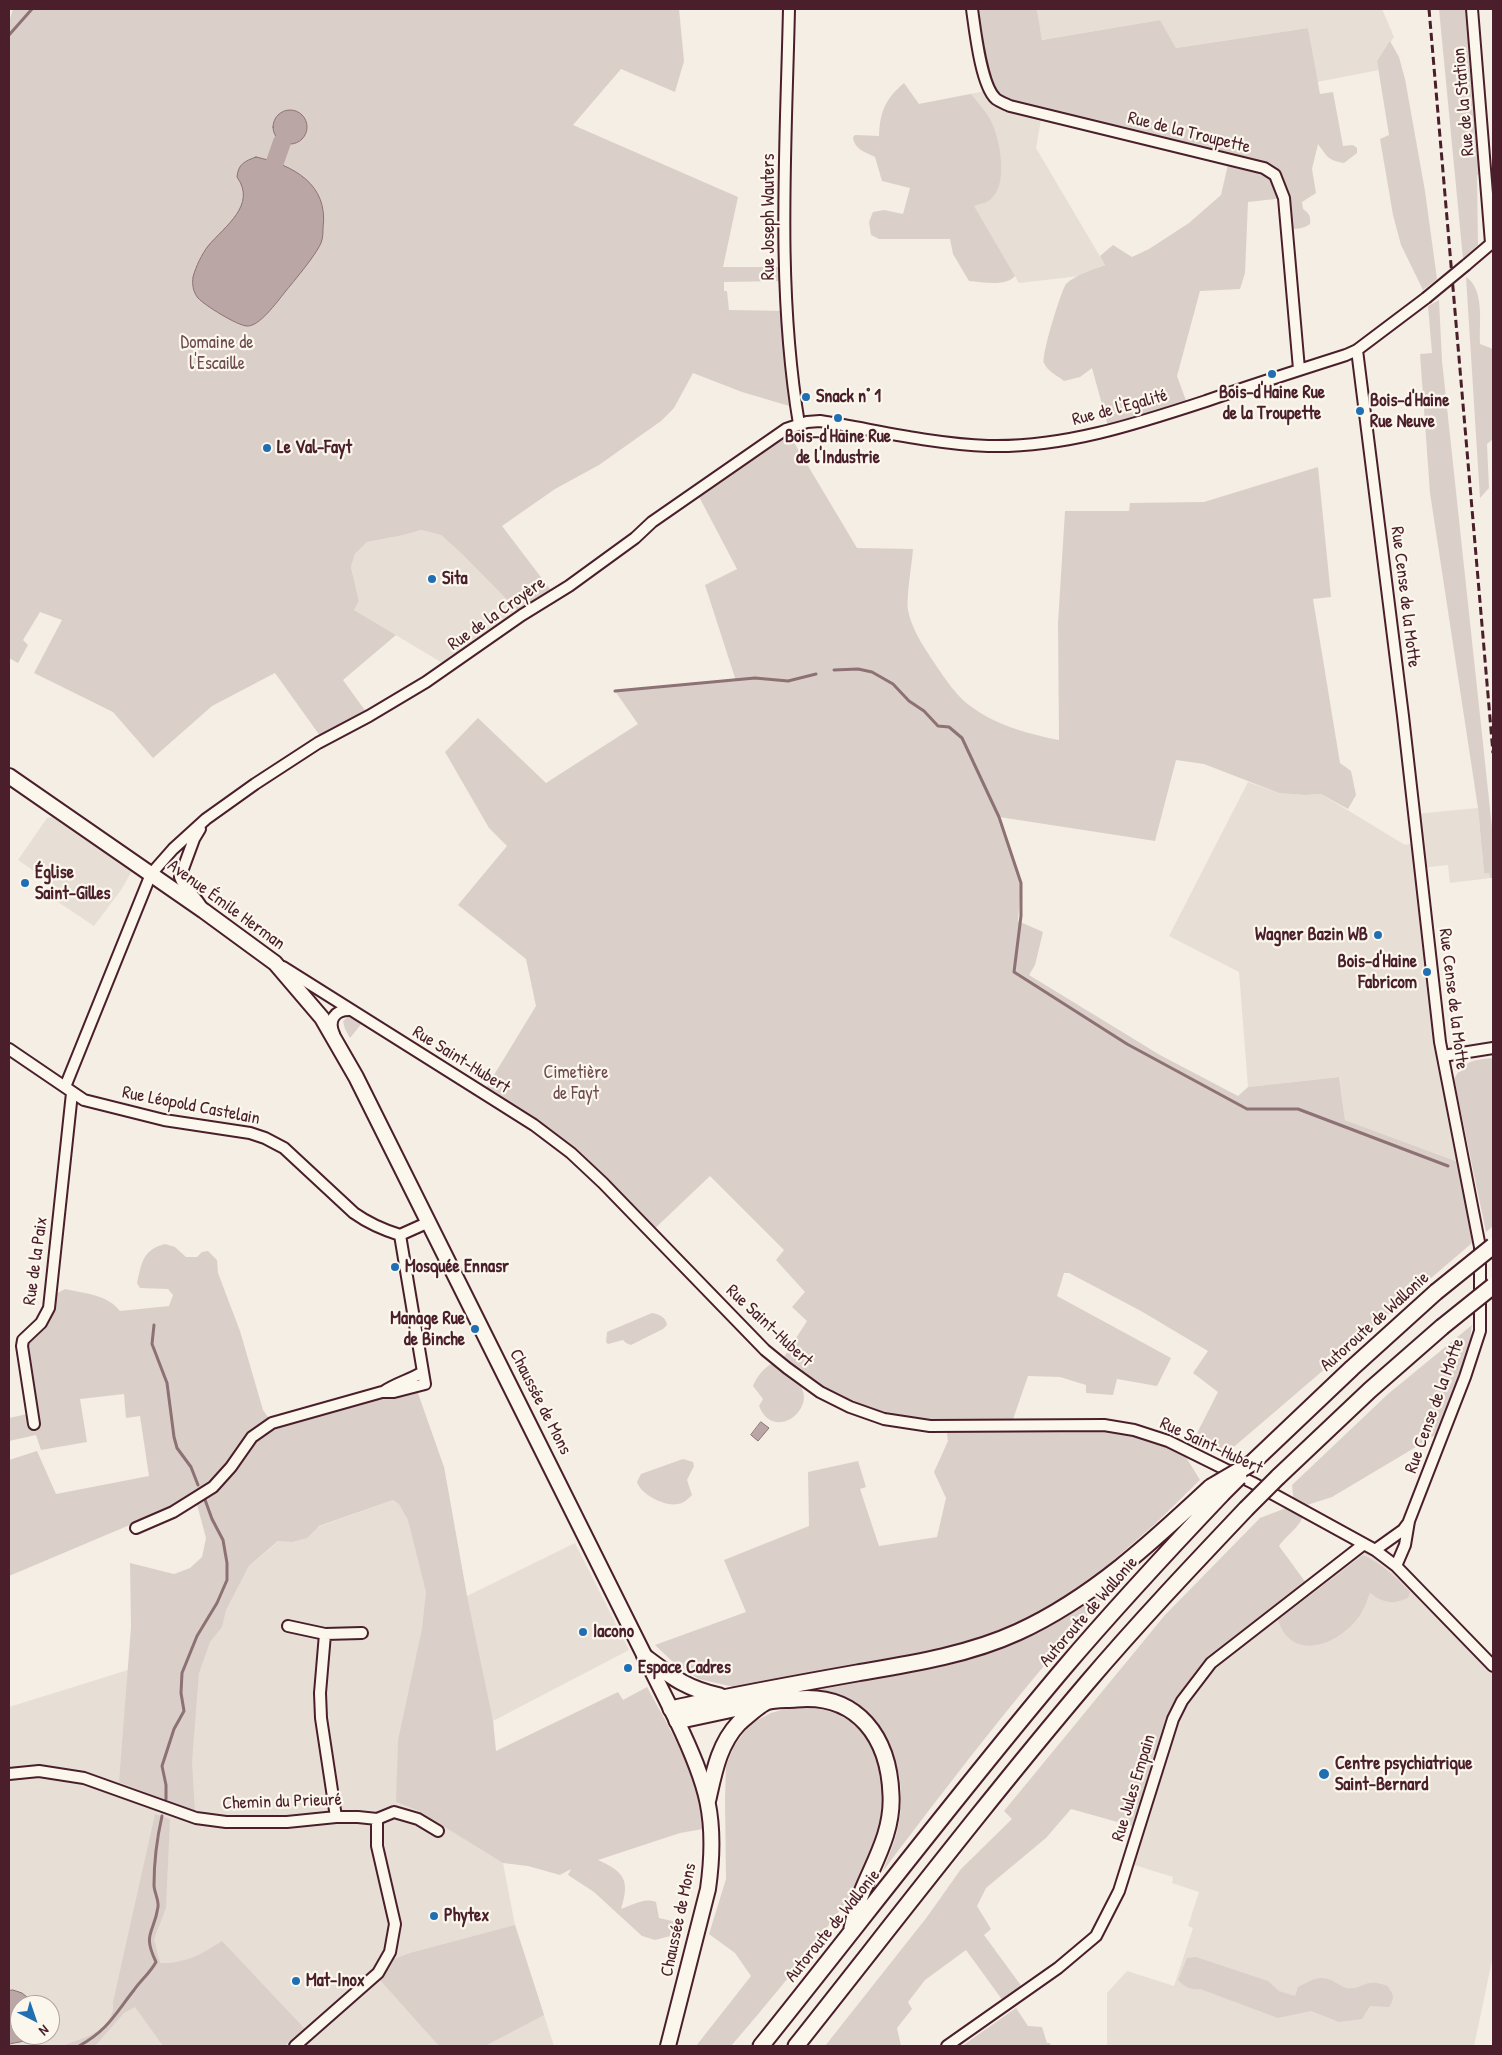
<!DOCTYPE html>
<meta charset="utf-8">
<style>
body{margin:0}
#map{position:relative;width:1502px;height:2055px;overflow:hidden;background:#f4eee4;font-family:"Patrick Hand",sans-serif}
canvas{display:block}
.frame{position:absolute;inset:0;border:10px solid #4a1f2b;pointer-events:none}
.north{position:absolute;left:10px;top:1995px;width:50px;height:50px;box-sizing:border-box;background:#fbf7ec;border:1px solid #b4a19f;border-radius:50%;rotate:139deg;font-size:14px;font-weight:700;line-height:20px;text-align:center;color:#4a1f2b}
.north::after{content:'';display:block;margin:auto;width:18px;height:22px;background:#1f6fb2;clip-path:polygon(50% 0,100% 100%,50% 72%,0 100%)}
</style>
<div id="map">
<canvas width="1502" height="2055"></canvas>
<div class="frame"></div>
<div class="north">N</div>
</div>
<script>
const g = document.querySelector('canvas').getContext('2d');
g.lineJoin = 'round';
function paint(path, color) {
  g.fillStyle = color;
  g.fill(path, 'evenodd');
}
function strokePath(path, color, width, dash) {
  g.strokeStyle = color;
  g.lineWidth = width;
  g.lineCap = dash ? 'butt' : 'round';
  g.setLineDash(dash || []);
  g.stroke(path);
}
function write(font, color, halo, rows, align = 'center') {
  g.font = font + ' "Patrick Hand",sans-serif';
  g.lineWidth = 4.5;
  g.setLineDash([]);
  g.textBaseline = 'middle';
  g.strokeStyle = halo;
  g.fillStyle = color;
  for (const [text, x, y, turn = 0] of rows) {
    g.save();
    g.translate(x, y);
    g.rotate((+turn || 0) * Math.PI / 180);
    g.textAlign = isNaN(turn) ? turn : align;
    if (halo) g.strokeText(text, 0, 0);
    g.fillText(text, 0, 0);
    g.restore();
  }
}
paint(new Path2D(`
 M1037,9h345l12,28 -17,24 2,9 -62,12 -9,-54 -132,20 -16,-28 -118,20z
 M990,90l52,24 -6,34 69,117 -25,11 -61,7 -46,-77 -54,-102z
 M421,530l20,5 21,19 60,61 -73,52 -95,-57 5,-9 -8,-34 4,-13 12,-12 37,-7z
 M1248,782l31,11 25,2 17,-1 84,51 13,-3 -3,-28 63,-6 6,65 5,-1 1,6 -40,5 -2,-18 -27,3 40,295 -116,-43 -6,-43 -91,10 -9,-115 -70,-36z
 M52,817l80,54 -11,19 -27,36 -36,-24 6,-10 -46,-32 29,-42z
 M444,1467l23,129 108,-53 54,107 -136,71 12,135 -2,7 12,62 39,121h-545v-339l161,-50 56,-48 23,-43 30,-25 114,-41zM20,2005h30v30h-30z
 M1364,1544l11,6 118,116v290l-19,90h-367v-53l20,-22 47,15 19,-58 -5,-2 11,-34 -27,-9 1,-6 -45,-14 45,-144 27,-44z`), '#e7dfd6');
paint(new Path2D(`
 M13,9h666l5,52 -9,31 -54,-23 -48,56 165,72 -15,70h61l1,14 -61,1v9h3l2,19 57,1 10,97 -54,-16 -49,-19 -19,35 -13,13 -62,44 -44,24 -53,37 51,67 -31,22 -60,-61 -21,-19 -20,-5 -17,5 -37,7 -12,12 -4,13 8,34 -5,9 42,25 -53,45 26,36 -46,24 -48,-67 -63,33 -59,52 -40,-46 -79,-39 28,-53 -22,-8 -17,28 5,5 -10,18 -9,-5v-636z
 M972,9h65l5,31 118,-20 16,28 132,-20 12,66 13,-2 10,54 10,-1 4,3v5l-13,10c-17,-3 -17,-7 -26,-19l-6,25 4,24 -14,9 1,7c6,4 8,7 7,15 -7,5 -14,5 -23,5l-3,-31 -36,4 -3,71 -5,16 -40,2 -23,85 11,30 -79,24 -17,-62 -12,9 -16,4c-6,-5 -17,-10 -20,-18 -3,-7 17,-72 22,-79 9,-9 27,-14 39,-19l-5,-9 13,-11 19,12 17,-8 40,-26 32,-28 8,-35 -219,-54 -20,-16z
 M1439,9h33l14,153 -9,14 1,69 -15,14z
 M1390,41l9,16 6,22 20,112 12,88 -14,11 -22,-45 -8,-30 -13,-76 9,-4 -12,-74z
 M904,83l15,21 52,-10c6,8 14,16 19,25 10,18 19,65 1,80 -4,4 -12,5 -17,7l41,70c-10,11 -32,6 -46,5l-16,-27 -3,-15h-71l-8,-4 -2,-13 4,-10 11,-2 19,4 7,-26 -28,-7 -7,-24c-10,-5 -21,-8 -22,-20l2,-2 24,1c1,-24 6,-37 25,-53z
 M1466,277c19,12 13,47 14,67l13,5v90l-6,5 2,44 -9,10z
 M1439,300l3,61 51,476v41h-3l-1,-5h-5l-6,-65 -48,-315 -10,-139 12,-1 -4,-47z
 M786,429l71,119 56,1c-1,15 -7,48 -5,61 3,17 14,34 23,48 9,13 17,26 27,37 26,27 65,38 101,45l-1,-117 7,-112h64l1,-8 74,-1 114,-35 13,130 -18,2 27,164 11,8 5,24 -8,14 -27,-15 -17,1 -25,-2 -75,-29 -28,-4 -21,81 -156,-24 22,66 -3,38 25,11 -8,33 -6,10 131,80 78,41 10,-9 91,-10 6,43 116,43 11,80 -243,208 -36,-10 25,-49 -25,-19 15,-22 -67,-40 -72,-38h-5l-7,23 114,62 -14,28 -40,-7 -4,16 -27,-2v-8l-26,-8 -32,-1 -17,49h83l85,21 21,34 -45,44 -47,41 -42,30 -49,29 -45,17 -77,18 -161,28 -35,-8 -23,-14 -21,-20 91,-33 -22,-52 85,-34 -1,-54 50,-11 8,26 -6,2 19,57 58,-9 9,-39 -12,-26 14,-31 -2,-15 -85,-15 -81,-48 27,-42 -15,-14 13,-15 -29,-32 8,-10 -74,-74 -59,56 -65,-65 -103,-74 53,-87 -10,-47 -68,-54 49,-59 -18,-18 -44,-76 33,-34 68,65 92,-59 -23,-33 121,-10 -31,-96 32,-16 -41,-78z
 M348,1017h6l8,6 -12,15 -5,-9 -2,-8z
 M1493,1058v168l-7,6 -32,-153c11,-19 19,-19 39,-21z
 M165,1244l10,3 11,10h11l5,-5 6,-1 9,9 1,13 22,58 23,79 7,10 143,-41 31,88 23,129 26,125 3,30 122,-59 5,8 24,-13c24,44 53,91 56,142l-23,4 -82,27c27,12 32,21 23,49 11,-4 24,-12 35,-7l3,16 22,5 2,3 -1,7 -27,7 -13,-4 -48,-44 -26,-17 3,-6 -11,6 -32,-9 -25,-3 -84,-52 -23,-9 2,-62 24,-111 4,-37 -18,-72 -9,-16 -6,-4 -74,26 -12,12 -15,4 -14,-1 -29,25 -23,44 -4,17 -12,15 -11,31 -7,89 3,50 -76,-30 12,-155 -1,-64 44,11 16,-6 12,-11 4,-19 -11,-41 -16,10 -9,1 -161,68v-116l28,-9 19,43 93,-18 -9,-60 -14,2 -2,-24 -44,5 7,43 -46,8 -5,-15 -27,6v-23l23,-5 -10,-61 32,-57 11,-6c19,4 43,6 55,22l49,-5 4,-11 -5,-6 -28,-1 -3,-5c5,-20 5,-33 28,-39z
 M652,1313c7,1 14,4 15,12l-4,4 -32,16 -5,-2 -3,-3 -15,4 -2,-2 1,-10z
 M1472,1325l-7,52 -26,55 -8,6 -99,59 -28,9c3,17 -17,28 -25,40l30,41 -98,76 -29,38 -43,127 -68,-19 -25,29 -60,50 -9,18 14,23 -7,6 41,56 -19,14 -40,-55 -41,30 -17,22 4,7 -15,19 4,18h-76l102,-129 34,-48 51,-50 -8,-8 161,-196 95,-97 34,-13 -2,-20 96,-91z
 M773,1363c6,2 11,7 16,11 5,4 11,8 13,15 11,23 -29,52 -43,17l4,-7 -10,-13c3,-8 11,-19 20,-23z
 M683,1459l10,3 1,4 -7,14 5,15c-4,4 -8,8 -14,9 -12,3 -37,-9 -41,-22l4,-8z
 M1363,1555c18,8 33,22 47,37l-2,6c-15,7 -25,5 -38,-5 -3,7 -5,15 -10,22 -19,29 -68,49 -82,5z
 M1127,1572c-88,94 -167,197 -244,299 4,-12 10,-24 13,-36 12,-39 3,-90 -27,-118 -7,-7 -34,-20 -44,-23 -7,-2 -16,-3 -23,-4l119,-22 168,-69z
 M792,1707c35,0 57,6 78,36 30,40 12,91 -7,132 -7,17 -21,32 -32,47 -31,43 -65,83 -100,124h-35l55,-70 -16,-23 -26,-19 17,-55 -1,-80 1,-33 8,-20 16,-22 21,-11z
 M155,1814l15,5 -4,89 -12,31 6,24c25,1 42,-9 62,-22l83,88 -21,17h-121l-28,-39 -11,6 -29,33h-34c21,-7 55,-16 52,-44z
 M515,1925l29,90 -59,31h-46l-59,-66 14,-21 16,-6z
 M1196,1957l72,24 11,10 16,5 3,-9c13,-7 22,-13 35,-6 5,3 10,6 14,7 14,2 18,-9 34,-4 5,1 7,1 9,6 5,7 3,11 -1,17l-19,-1 -8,13 -23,3 -28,-11 -33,7 -78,-29c-10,1 -15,-2 -22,-9l9,-22z
 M1016,2008l12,18 14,1 5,16h3l1,3h-89z`), '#dbd0c9');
const water = new Path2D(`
 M273 127a17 17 0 1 1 34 0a17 17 0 1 1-34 0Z
 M256,157c37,8 73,27 67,71 0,4 0,10 -2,15 -5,12 -27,38 -36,49 -8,10 -26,35 -38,34 -9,0 -43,-21 -49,-28 -5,-6 -6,-14 -5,-21 3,-11 9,-23 15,-31 17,-20 49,-41 29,-69 1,-13 8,-16 19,-20z
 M761,1422l8,6 -11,13 -7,-6z
 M13,1990l9,3 15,12h-17v30h14l-4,5 -21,4v-53z`);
paint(water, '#baa7a5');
strokePath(water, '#8d7174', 1);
strokePath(new Path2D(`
 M9,35l23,-26
 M834,670l24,-1 14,3 21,12 16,17 15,10 14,15 11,1 13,11 37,79 22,66v33l-7,56 113,72 120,65h51l150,57
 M615,691l140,-13 33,3 28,-7
 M154,1325l-2,19 15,39 7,54 3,11 14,19 7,18
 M166,1799v-14l-4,-19 12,-37 10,-18 -3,-18 1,-20 15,-37 20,-33 10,-23v-17l-4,-23 -11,-21 -8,-22
 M79,2046c29,-16 36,-32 55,-56 7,-10 16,-17 22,-28 -14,-29 -2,-28 2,-55 1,-7 -4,-15 -4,-22 0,-23 3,-47 8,-69`), '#8d7174', 3);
strokePath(new Path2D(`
 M275,162l7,-20`), '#baa7a5', 18);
const minor = new Path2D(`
 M789,9c-3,138 -13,278 10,415
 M972,9c3,21 9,77 24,90 4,3 10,5 14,7l254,62 11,7 9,23 15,171
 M1472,9l19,234
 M1466,265l27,-23
 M1357,350l46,366 37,326 40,205v84l-15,46 -56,144 -4,24 -9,21
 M200,829l-6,10 -14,38c4,12 15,18 21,29
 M283,967l213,134 38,24 37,28 32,30 162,167 22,18 33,24 30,15 34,12 46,7 174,-1 30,5 34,11 85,42 122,67 21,16 97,100
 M334,1034c-6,-13 0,-24 15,-24
 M9,1049l75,51 80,20 86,13 15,5 19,10 70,65c14,10 30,17 46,22l29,-13
 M1443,1056l50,-8
 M65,1087l86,-213 22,-25 33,-30 49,-35 63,-41 51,-27 57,-34 96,-67 47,-29 66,-48 17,-16 134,-93 21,-7 13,-1c56,9 112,23 168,25 75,2 148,-22 218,-45 46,-16 93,-31 140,-46l11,-5 69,-52
 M383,1392c13,-9 27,-12 40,-20
 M34,1424l-12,-78 1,-6 18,-17 8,-15 23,-215
 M136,1528l37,-16 40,-25 18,-20 21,-30 20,-14 110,-31h12l31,-8 -25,-149
 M1375,1550l28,-20 6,-8
 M288,1626l37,8
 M9,1774l30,-3 45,7 112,40 30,4h61l49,-5h22l19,2 17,-7 24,7 20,12
 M336,1817l-15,-99 -1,-25 5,-59 37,-1
 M295,2046l83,-73 12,-21 5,-28 -18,-78v-27
 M947,2046l111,-78 38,-32 23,-45 54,-172 9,-18 29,-38 153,-119`);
const major = new Path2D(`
 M9,776l195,135 71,52 47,55 34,59 321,644c30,63 41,97 31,168l-40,157`);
const highway = new Path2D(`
 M1252,1463l100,-95 84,-76
 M1278,1477l92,-87 72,-63
 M645,1657c27,20 42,32 75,39
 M671,1709c62,-14 124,-25 186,-36 53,-9 111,-18 161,-41 74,-34 134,-90 193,-145
 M677,1721l84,-18
 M708,1799c6,-27 11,-55 31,-76 7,-6 19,-17 27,-21 8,-3 21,-2 30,-3 62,-6 93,39 95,96 2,36 -16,65 -29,97 -5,11 -7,25 -10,36
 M761,2046c101,-126 199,-255 303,-378 51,-60 104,-117 158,-174
 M796,2046c96,-121 191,-245 291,-363 51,-60 105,-117 159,-174`);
strokePath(minor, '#4a1f2b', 14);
strokePath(major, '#4a1f2b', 18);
strokePath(highway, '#4a1f2b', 19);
strokePath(minor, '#fbf7ec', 10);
strokePath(major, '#fbf7ec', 14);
strokePath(highway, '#fbf7ec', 15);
strokePath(new Path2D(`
 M1429,9l64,744`), '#4a1f2b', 3, [8, 4]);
const minorBridge = new Path2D(`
 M1426,298l40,-33`);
const highwayBridge = new Path2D(`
 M1436,1292l57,-46
 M1442,1327l51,-41
 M1211,1487l41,-24
 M1222,1494l17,-17
 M1246,1509l32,-32`);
strokePath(minorBridge, '#4a1f2b', 14, []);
strokePath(highwayBridge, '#4a1f2b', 19, []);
strokePath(minorBridge, '#fbf7ec', 10);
strokePath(highwayBridge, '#fbf7ec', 15);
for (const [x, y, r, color] of [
 [1272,374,5,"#1f6fb2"],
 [806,397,5,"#1f6fb2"],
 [1360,411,5,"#1f6fb2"],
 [838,418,5,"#1f6fb2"],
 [267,448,5,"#1f6fb2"],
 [432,579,5,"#1f6fb2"],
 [25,883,5,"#1f6fb2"],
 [1378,935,5,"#1f6fb2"],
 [1427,972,5,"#1f6fb2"],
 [395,1267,5,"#1f6fb2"],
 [475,1329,5,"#1f6fb2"],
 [583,1632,5,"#1f6fb2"],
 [628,1668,5,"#1f6fb2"],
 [1324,1774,6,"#1f6fb2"],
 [434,1916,5,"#1f6fb2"],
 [296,1981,5,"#1f6fb2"]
]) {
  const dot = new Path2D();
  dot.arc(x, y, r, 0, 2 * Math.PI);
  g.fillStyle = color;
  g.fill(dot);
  strokePath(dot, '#fbf7ec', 2);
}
write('18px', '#4a1f2b', '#fbf7ec', [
 ["Rue de la Station",1464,102,-95],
 ["Rue de la Troupette",1189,133,14],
 ["Rue Joseph Wauters",769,217,-90],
 ["Rue de l'Egalité",1120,408,-15],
 ["Rue Cense de la Motte",1405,597,83],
 ["Rue de la Croyère",497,614,-35],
 ["Avenue Émile Herman",226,905,36],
 ["Rue Cense de la Motte",1453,999,83],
 ["Rue Saint-Hubert",461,1060,32],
 ["Rue Léopold Castelain",191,1106,11],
 ["Rue de la Paix",36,1261,-82],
 ["Autoroute de Wallonie",1375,1322,-42],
 ["Rue Saint-Hubert",769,1326,43],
 ["Chaussée de Mons",540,1402,63],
 ["Rue Cense de la Motte",1435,1406,-70],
 ["Rue Saint-Hubert",1211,1446,25],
 ["Autoroute de Wallonie",1089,1612,-49],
 ["Rue Jules Empain",1134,1788,-73],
 ["Chemin du Prieuré",282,1802,-2],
 ["Chaussée de Mons",679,1920,-78],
 ["Autoroute de Wallonie",833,1926,-51]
]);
write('18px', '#6e4b52', '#fbf7ec', [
 ["Domaine de",217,343],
 ["l'Escaille",217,364],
 ["Cimetière",576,1073],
 ["de Fayt",576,1094]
]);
write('bold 18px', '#4a1f2b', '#fbf7ec', [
 ["Bois-d'Haine Rue",1272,393,"center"],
 ["de la Troupette",1272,414,"center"],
 ["Snack n° 1",816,397],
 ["Bois-d'Haine",1370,401],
 ["Rue Neuve",1370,422],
 ["Bois-d'Haine Rue",838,437,"center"],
 ["de l'Industrie",838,458,"center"],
 ["Le Val-Fayt",277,448],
 ["Sita",442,579],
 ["Église",35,873],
 ["Saint-Gilles",35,894],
 ["Wagner Bazin WB",1368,935,"right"],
 ["Bois-d'Haine",1417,962,"right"],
 ["Fabricom",1417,983,"right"],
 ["Mosquée Ennasr",405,1267],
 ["Manage Rue",465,1319,"right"],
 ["de Binche",465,1340,"right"],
 ["Iacono",593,1632],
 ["Espace Cadres",638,1668],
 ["Centre psychiatrique",1335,1764],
 ["Saint-Bernard",1335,1785],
 ["Phytex",444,1916],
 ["Mat-Inox",306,1981]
], 'left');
</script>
